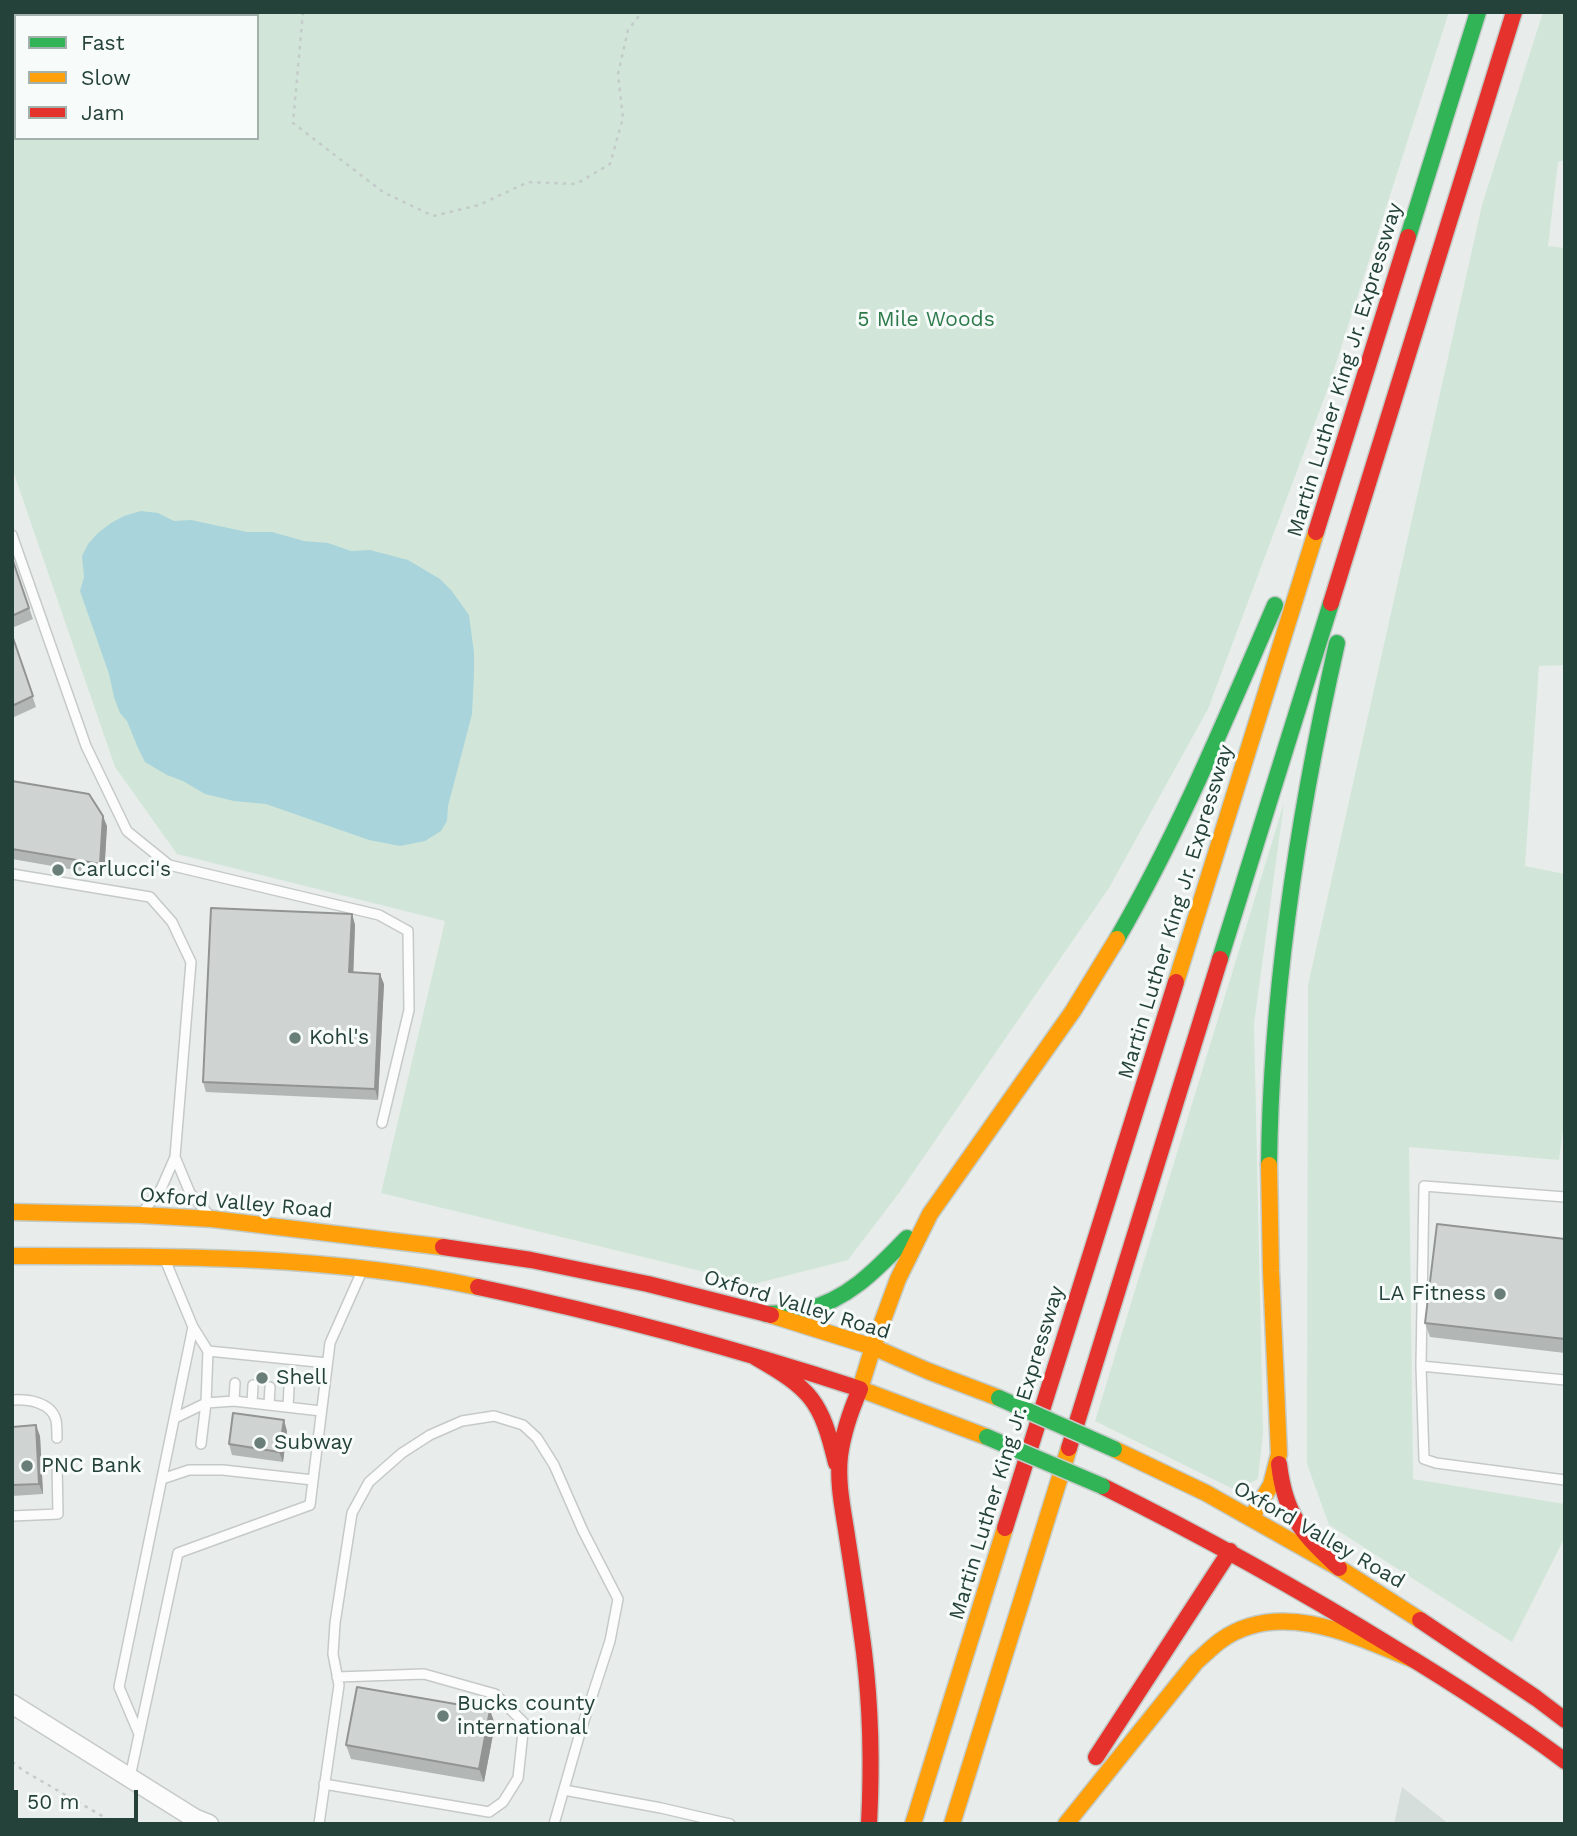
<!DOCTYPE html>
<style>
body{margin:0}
#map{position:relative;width:1577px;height:1836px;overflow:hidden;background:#e8edeb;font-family:"Work Sans",sans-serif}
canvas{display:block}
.frame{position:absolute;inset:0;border:14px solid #24423a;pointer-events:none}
.legend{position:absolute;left:14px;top:14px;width:245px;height:126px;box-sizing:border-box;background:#f7fbf9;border:2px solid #a3b1ad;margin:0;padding:9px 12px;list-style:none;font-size:21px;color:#24423a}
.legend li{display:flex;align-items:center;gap:14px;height:35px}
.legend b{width:35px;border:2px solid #a3b1ad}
.scale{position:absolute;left:14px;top:1790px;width:124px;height:32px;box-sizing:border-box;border:4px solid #24423a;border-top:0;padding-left:9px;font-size:21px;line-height:24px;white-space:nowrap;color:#24423a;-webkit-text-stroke:5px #f7fbf9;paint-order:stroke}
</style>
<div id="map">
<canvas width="1577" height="1836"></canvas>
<div class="frame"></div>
<ul class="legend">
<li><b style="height:9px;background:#30b455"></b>Fast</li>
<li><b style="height:9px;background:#ff9f0a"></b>Slow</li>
<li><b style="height:9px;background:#e5322d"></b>Jam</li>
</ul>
<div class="scale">50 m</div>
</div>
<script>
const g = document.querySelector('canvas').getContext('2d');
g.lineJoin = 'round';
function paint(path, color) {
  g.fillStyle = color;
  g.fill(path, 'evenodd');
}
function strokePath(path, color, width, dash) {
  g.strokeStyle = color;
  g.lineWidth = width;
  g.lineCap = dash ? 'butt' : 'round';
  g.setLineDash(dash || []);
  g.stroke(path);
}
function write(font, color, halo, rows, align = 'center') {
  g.font = font + ' "Work Sans",sans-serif';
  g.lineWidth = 6;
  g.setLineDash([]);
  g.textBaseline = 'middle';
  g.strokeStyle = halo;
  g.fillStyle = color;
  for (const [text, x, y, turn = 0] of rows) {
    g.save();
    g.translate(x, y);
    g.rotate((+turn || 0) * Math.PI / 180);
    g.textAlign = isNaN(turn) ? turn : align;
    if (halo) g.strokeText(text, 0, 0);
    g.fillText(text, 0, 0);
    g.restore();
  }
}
paint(new Path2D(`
 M1402,1787l47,37h-55z`), '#d6dedb');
paint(new Path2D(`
 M12,12h1437l-121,376 -120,321 -99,179 -210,305 -51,67 -94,24 -373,-91 64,-272 -268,-67 -62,-87 -103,-299zM16,16h241v122h-241z
 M1543,12h22v148l-7,2 -10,84 17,2v417l-26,1 -14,200 40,8v241l-6,45 -150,-13 4,332 152,25v33l-53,105 -183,-117 -22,-61 1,-479 174,-780z
 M1284,803l-30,221 9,408 -5,47 -23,11 -140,-69z`), '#d1e6d8');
paint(new Path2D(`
 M141,511l17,2 16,8 17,-1 56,12h25l32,9 24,2 23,8 19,-1 38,10 32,19 11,11 18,25 5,38v20l-2,41 -24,92 -1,15 -6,10 -16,10 -25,5 -31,-6 -103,-36 -32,-3 -29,-7 -22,-13 -16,-6 -22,-13 -7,-14 -11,-27 -7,-8 -6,-16 -5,-23 -29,-83 4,-14 -2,-21 6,-12 10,-11 13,-10 13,-7z`), '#a9d4db');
const lane = new Path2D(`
 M12,535l74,211 41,85 42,34 210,50 29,16 1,79 -27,113
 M12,874l138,23 22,25 19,40 -16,195 -14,32 -19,24
 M175,1157l15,36 19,22
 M1565,1197l-141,-11 -3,180 144,14
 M166,1262l27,65 15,24 119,12
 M1421,1366l3,93 12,4 129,17
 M12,1400c16,-1 39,2 44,20 1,6 1,12 1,18
 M234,1401l1,-18
 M252,1403l1,-18
 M269,1405l1,-18
 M288,1407l1,-19
 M175,1418l31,-15 28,-2 87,10
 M201,1444l5,-41 2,-52
 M162,1479l27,-9h34l90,10
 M12,1516l46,-2 -1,-52
 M139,1734l-20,-47 74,-360
 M130,1777l48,-224 132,-48 20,-162 32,-72
 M324,1784l165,28 14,-10 15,-24 6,-55 -29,-29 -71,-20 -87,3
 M564,1790l97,18 69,16
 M319,1824l20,-139 -6,-31 2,-31 17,-110 17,-31 33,-29 28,-18 32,-14 32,-5 29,9 14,13 17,27 29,66 35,68 -8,42 -30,92 -26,91`);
const street = new Path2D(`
 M12,1704l182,114 15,6`);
const fast = new Path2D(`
 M1408,237l70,-225
 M1117,939c62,-107 109,-221 158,-334
 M1220,959l111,-356
 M1269,1165c2,-176 29,-350 68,-522
 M766,1314c13,-1 26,-1 39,-4 43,-10 72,-41 102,-72`);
const slow = new Path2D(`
 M1176,982l140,-450
 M12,1212l128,3 72,4 231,28
 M12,1256c154,0 315,-1 466,31
 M771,1315l102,32
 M873,1347l25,-68 32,-65 143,-203 44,-72
 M987,1437l-127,-48 13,-42 55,24 71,27
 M1114,1449l92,44 133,75 81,52
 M1251,1518l20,-33 8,-31 -8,-183 -2,-106
 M913,1824l92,-296
 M952,1824l117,-376
 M1066,1824l130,-162c8,-7 16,-15 24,-21 59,-43 136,-5 194,19`);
const jam = new Path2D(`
 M1316,532l92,-295
 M1331,603l183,-591
 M443,1247l88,13 117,24 123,31
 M478,1287c129,27 257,61 382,102
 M755,1357c56,32 66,43 81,106
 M860,1389c-9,21 -17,43 -20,67 -3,27 3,53 7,80 6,39 12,77 17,116 7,57 8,115 5,172
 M1069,1448l151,-489
 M1279,1464c6,52 23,69 60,104
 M1102,1486c101,50 198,104 294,163 58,35 115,72 169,112
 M1005,1528l171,-546
 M1420,1620l116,78 29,22
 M1096,1757l134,-206`);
strokePath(lane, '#c5cac8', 12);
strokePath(street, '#c5cac8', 21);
strokePath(fast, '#c3cbc8', 19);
strokePath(slow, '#c3cbc8', 19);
strokePath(jam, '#c3cbc8', 19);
strokePath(new Path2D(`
 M303,12l-10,111 90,69 50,24 46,-11 49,-23 48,2 34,-20 13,-46 -5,-44 10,-44 14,-18
 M12,1762l12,9 92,53`), '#c3ccca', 2.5, [3.5, 5]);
strokePath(lane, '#fcfcfc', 9);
strokePath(street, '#fcfcfc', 18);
strokePath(fast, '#30b455', 16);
strokePath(slow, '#ff9f0a', 16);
strokePath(jam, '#e5322d', 16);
const fastBridge = new Path2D(`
 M999,1398l115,51
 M987,1437l115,49`);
strokePath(fastBridge, '#c3ccc9', 19, []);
strokePath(fastBridge, '#30b455', 16);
paint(new Path2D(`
 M12,558l21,61 -21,9z
 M12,634l24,73 -24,11z
 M12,781l95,45 -3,49 -92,-16z
 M352,914l3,11 -2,48 31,11 -6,116 -172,-8 -3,-10z
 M1565,1239v114l-135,-16 -5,-14z
 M12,1427l28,9 3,58 -31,2z
 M287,1431l-4,31 -51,-7 -3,-11z
 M495,1724l-11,58 -133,-23 -5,-14z`), '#b2b6b5');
paint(new Path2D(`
 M103,816l4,10 -3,49 -4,-11z
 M352,914l3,11 -2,58 -4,-11z
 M380,974l4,10 -6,116 -3,-11z
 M284,1420l3,11 -4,31 -4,-10z
 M36,1425l4,11 3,58 -4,-10z
 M490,1710l5,14 -11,58 -5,-13z`), '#919493');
const building = new Path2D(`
 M12,558l17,50 -17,8z
 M12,635l21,61 -21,10z
 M12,781l77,13 14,22 -3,48 -88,-15z
 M211,908l141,6 -3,58 31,2 -5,115 -172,-7z
 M1437,1224l128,15v100l-140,-16z
 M233,1413l51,7 -5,32 -50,-8z
 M36,1425l3,59 -27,1v-58z
 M357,1687l133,23 -11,59 -133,-24z`);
paint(building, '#cfd4d2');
strokePath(building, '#919493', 2);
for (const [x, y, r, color] of [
 [58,870,7,"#697e78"],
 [295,1038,7,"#697e78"],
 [1500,1294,7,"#697e78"],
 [262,1378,7,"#697e78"],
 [260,1443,7,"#697e78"],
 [27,1466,7,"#697e78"],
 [443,1716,7,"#697e78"]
]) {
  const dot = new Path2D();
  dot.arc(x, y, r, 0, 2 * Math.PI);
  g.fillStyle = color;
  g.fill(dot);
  strokePath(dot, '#f7fbf9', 2.5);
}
write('21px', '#2d7a4b', '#f7fbf9', [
 ["5 Mile Woods",926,320]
]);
write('21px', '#24423a', '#f7fbf9', [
 ["Martin Luther King Jr. Expressway",1345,370,-73],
 ["Martin Luther King Jr. Expressway",1176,912,-73],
 ["Oxford Valley Road",236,1203,5],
 ["Oxford Valley Road",797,1305,17],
 ["Martin Luther King Jr. Expressway",1007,1453,-73],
 ["Oxford Valley Road",1319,1535,30]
]);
write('21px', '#24423a', '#f7fbf9', [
 ["Carlucci's",72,870],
 ["Kohl's",309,1038],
 ["LA Fitness",1486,1294,"right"],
 ["Shell",276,1378],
 ["Subway",274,1443],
 ["PNC Bank",41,1466],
 ["Bucks county",457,1704],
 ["international",457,1728]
], 'left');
</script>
